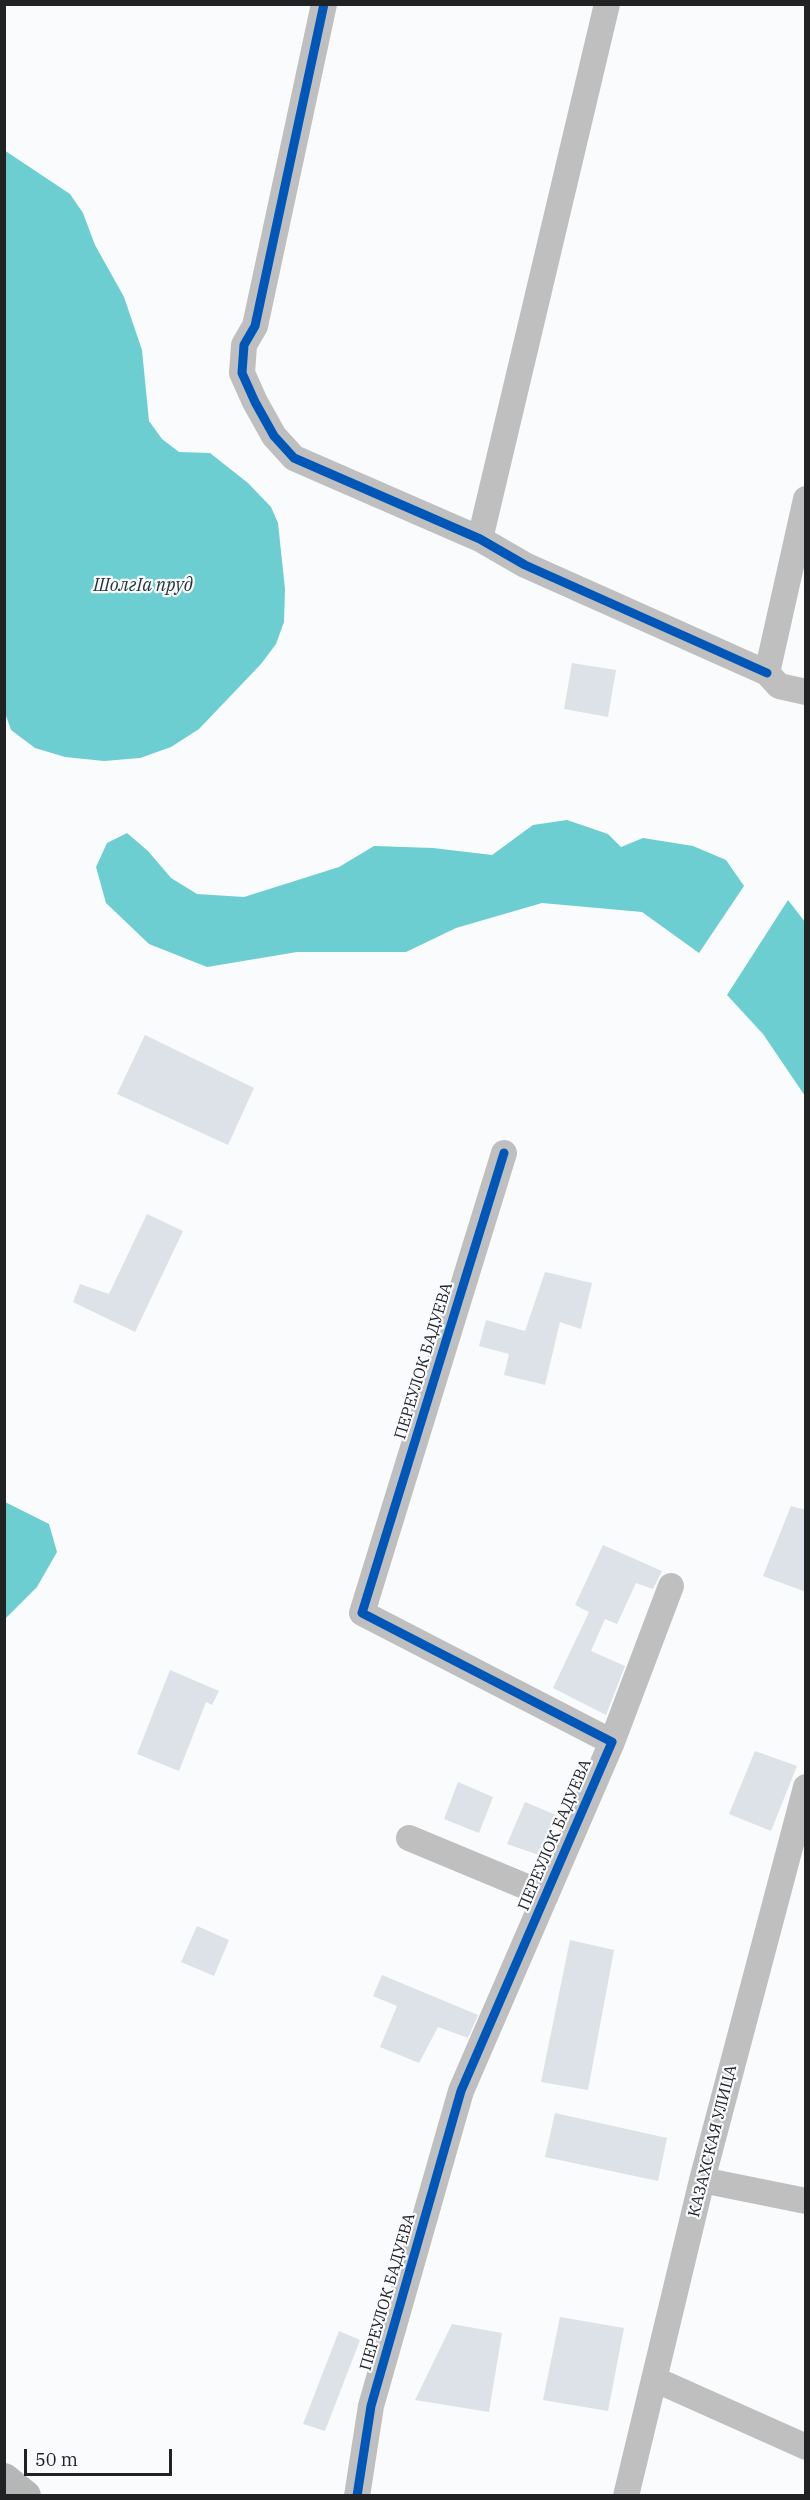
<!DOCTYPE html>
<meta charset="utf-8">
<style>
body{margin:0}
#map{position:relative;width:810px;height:2500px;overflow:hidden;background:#f9fbfd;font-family:"IBM Plex Serif",serif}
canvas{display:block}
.frame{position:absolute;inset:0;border:6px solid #202224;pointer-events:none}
.scale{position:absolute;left:24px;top:2449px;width:148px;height:27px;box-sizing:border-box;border:3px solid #202224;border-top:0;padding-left:8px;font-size:18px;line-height:21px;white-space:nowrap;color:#202224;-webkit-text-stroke:4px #f8fafe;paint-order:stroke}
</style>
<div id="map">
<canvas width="810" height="2500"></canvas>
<div class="frame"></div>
<div class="scale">50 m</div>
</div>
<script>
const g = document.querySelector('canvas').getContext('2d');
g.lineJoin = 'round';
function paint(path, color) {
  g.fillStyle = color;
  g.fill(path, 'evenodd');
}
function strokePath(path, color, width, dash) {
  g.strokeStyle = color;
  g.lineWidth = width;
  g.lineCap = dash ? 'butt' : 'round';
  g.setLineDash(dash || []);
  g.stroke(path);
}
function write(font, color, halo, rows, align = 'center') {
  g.font = font + ' "IBM Plex Serif",serif';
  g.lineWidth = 4.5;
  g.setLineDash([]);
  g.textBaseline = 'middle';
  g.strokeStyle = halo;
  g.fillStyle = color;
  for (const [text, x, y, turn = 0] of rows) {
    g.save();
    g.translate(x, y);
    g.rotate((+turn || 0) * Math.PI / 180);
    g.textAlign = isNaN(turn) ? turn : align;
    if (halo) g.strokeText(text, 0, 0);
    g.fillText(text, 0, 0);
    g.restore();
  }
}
paint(new Path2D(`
 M4,150l66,44 13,19 12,32 29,52 18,53 7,71 13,18 17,13 31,1 38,30 23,24 7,16 7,66 -1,33 -8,22 -15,20 -62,65 -28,18 -31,11 -36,3 -39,-4 -30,-9 -24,-18 -6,-17z
 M567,820l41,14 13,13 22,-9 50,8 33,14 18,26 -45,67 -57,-41 -100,-9 -86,25 -50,24h-109l-90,15 -58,-23 -43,-41 -10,-36 11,-24 20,-10 21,18 23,27 26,16 47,3 95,-30 35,-21 59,2 59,7 41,-30z
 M788,900l17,22v174l-42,-62 -36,-39z
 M5,1502l44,22 8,28 -20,35 -32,32z`), '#6cced1');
paint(new Path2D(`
 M572,663l44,7 -8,47 -44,-8z
 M145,1035l109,53 -26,57 -111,-51z
 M147,1214l36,17 -48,101 -62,-30 7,-18 29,10z
 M545,1272l47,11 -11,46 -21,-7 -15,63 -41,-10 5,-21 -30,-8 7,-26 39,11z
 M791,1506l15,4v82l-43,-16z
 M603,1545l59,26 -9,18 -17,-6 -19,41 -12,-5 -14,32 34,15 -19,49 -53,-27 36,-76 -14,-7z
 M170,1670l49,21 -7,14 -6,-3 -27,69 -42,-17z
 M755,1751l42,15 -26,65 -42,-17z
 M458,1782l35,15 -14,36 -35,-14z
 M525,1802l31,13 -17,40 -32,-11z
 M197,1926l32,14 -15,36 -33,-14z
 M570,1940l44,10 -26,140 -47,-8z
 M382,1975l96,40 -10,23 -30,-11 -19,36 -39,-16 17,-41 -24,-10z
 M555,2113l112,25 -9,43 -113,-24z
 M560,2317l64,11 -16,83 -65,-11z
 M452,2324l50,9 -13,79 -74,-12z
 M339,2331l21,9 -35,91 -22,-7z`), '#dde2e8');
strokePath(new Path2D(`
 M324,4l-69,322 -11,19 -2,28 13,29 19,34 20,22 186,81 45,26 242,108
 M806,499l-39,174 12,13 27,6
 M480,539l127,-535
 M612,1742l59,-156
 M409,1838l137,57
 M702,2180l104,21
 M654,2379l152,68
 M357,2496l14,-90 90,-315 151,-349 -250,-129 142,-460
 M626,2496l76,-316 104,-393`), '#bebfbe', 26);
strokePath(new Path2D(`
 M4,2479l21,17`), '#b5b7b7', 32);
strokePath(new Path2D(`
 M324,4l-69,322 -11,19 -2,28 13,29 19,34 20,22 186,81 45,26 242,108
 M357,2496l14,-90 90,-315 151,-349 -250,-129 142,-460`), '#0057b8', 9);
write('16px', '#202224', '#f8fafe', [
 ["ПЕРЕУЛОК БАДУЕВА",424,1361,-73],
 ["ПЕРЕУЛОК БАДУЕВА",555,1835,-67],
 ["КАЗАХСКАЯ УЛИЦА",713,2141,-76],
 ["ПЕРЕУЛОК БАДУЕВА",388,2292,-74]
]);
write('italic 18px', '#1d3334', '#f8fafe', [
 ["ШолгIа пруд",143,586]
]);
</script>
